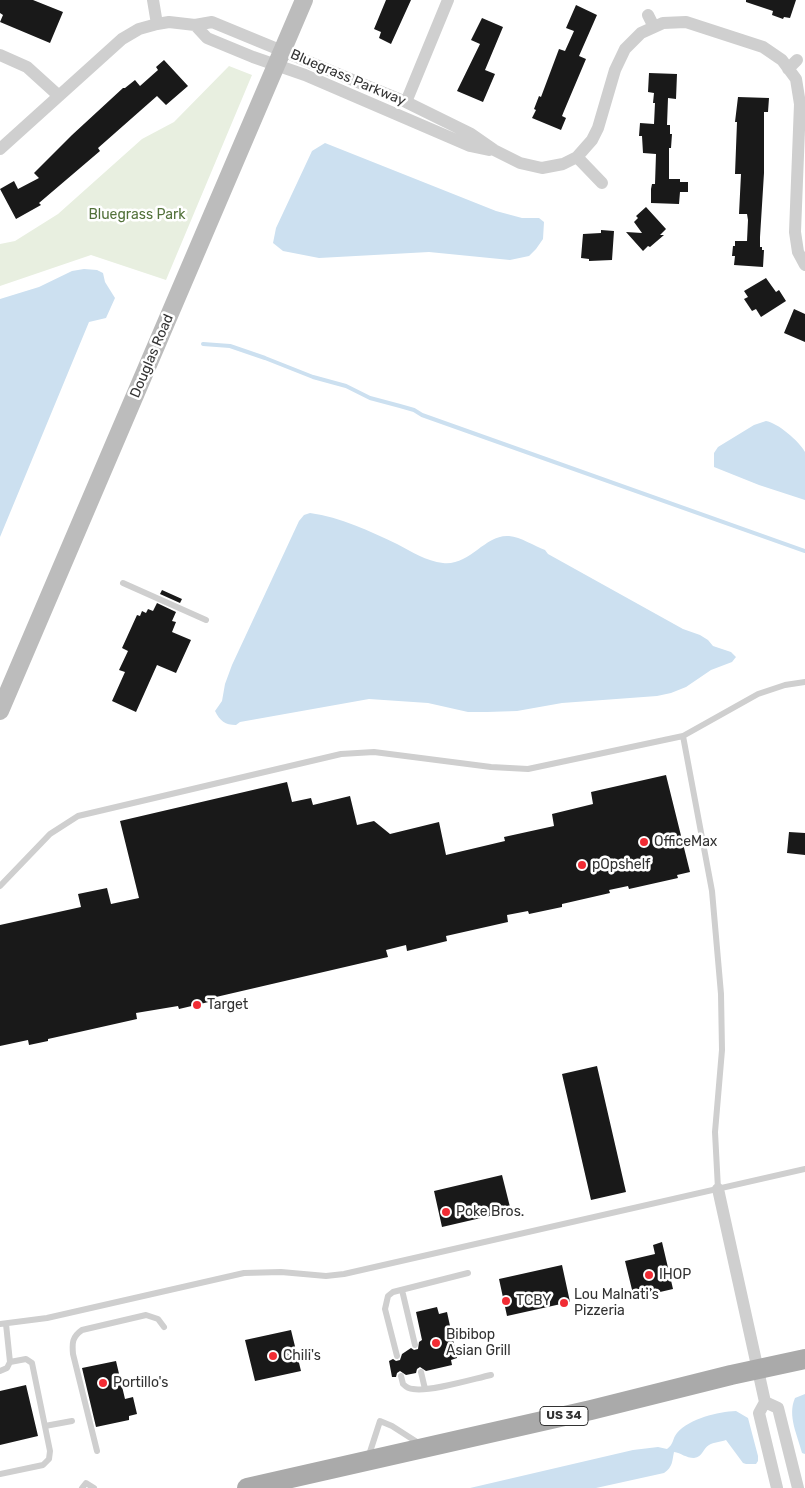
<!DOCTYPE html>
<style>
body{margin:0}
canvas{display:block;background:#fff}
</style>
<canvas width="805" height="1488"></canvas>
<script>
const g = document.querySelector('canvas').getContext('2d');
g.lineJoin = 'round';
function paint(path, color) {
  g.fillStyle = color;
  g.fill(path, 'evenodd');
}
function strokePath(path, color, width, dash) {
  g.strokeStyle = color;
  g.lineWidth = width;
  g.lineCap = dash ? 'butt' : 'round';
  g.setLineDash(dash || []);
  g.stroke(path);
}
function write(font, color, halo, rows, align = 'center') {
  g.font = font + ' Rubik,sans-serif';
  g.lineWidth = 5;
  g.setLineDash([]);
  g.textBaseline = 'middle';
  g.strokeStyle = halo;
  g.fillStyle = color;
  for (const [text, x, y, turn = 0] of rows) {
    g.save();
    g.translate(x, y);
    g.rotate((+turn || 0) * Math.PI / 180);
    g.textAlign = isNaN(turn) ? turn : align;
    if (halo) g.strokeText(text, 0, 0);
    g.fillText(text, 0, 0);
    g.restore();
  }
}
paint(new Path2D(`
 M229,66l23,9 -86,205 -75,-25 -91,31v-42l15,-3 43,-27 84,-75 32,-17z`), '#e8efe0');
paint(new Path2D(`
 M325,143l171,68 26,7h17l5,4 -1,17 -7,10 -7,7 -19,4 -81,-8 -110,6 -36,-7 -10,-8 3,-15 36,-77z
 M84,269l13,1 6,3 2,9 10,16 -9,20 -17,4 -89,215v-238l39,-12 33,-16z
 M766,421c12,2 33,20 39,31 0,5 0,39 0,48l-46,-15 -45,-18v-14l4,-6 36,-22z
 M310,513c31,4 59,18 87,31 15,8 29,17 46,19 27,3 42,-29 66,-27 12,1 25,10 36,14l3,4 135,75 17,6 8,5 5,6 18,6 5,5 -4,5 -21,8 -25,17 -15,6 -14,3 -95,7 -45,8 -30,1h-19l-40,-9 -59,-4 -129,23 -4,3c-11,0 -16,-4 -21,-14l7,-10 3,-17 7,-19 67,-144 5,-6z
 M805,1394v60l-3,-1c-4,-17 -15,-37 -7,-55z
 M736,1411l12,7 10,38v5l-2,3h-10l-3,-1 -17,-23c-6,2 -12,2 -17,5 -6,3 -6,12 -15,13 -8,0 -13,-5 -20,-6 -2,9 -1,15 -10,21l-68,15h-126l163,-38 25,-3 9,2c7,-5 5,-10 10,-16 13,-15 41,-21 59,-22z`), '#cce0f0');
strokePath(new Path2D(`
 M203,344l27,2 35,12 48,19 33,9 24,12 30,8 14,4 8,5 383,136`), '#cce0f0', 4);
paint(new Path2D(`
 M0,0h33l30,12 -13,31 -50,-21 3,-7 -3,-2z
 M386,0h25l-20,44 -12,-6 2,-6 -7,-3z
 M746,0h50l-6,18 -6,-1 -1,2 -11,-4 1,-4 -27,-9z
 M576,5l21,10 -18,41 7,3 -22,52 -2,5 4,2 -5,12 -29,-12 4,-8 -2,-1 5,-13 2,1 18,-48 6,2 9,-20 -8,-3z
 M482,18l21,9 -18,43 10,4 -12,28 -26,-11 23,-47 -9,-4z
 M164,60l24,26 -22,19 -9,-9 -59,52 2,3 -61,52 2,2 -25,14 -16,-30 14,-8 4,8 21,-11 -5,-5 38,-38 51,-47h2l10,-8 5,6 18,-16 -2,-3z
 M649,73l28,1 -1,25 -8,-1 -1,27h3v9h2l-1,14h-2v31h11v3h8v10h-8l-1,12 -28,-1v-14l1,-5h3l1,-30 -13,-1 -1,-17h-3l1,-13 14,1 1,-21h-2l1,-10 -6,-1z
 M738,97l31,1 -1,14h-4v61l-4,64v10h2v3h2l-1,17 -29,-2 1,-9h-3l1,-10h2v-5h12l1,-21 -1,-6h-8l2,-40h-6l2,-52h-2z
 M646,207l20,22 -6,6h4l-14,12 -2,-1 -5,5 -17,-19 16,1 -8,-11 4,-4 -2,-2z
 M601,230l13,1 -2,29 -23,1v-2l-8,-1 2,-24 18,-1z
 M766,278l10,14 3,-2 7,11 -25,16 -5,-8 -4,2 -8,-12 4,-2 -4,-6z
 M794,309l11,5v28l-21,-9z
 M162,590l20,9 -2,4 -20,-9z
 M157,603l19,9 -4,9 4,1 -4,10 19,8 -15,33 -19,-8 -21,47 -24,-11 13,-29 -6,-2 9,-19 -6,-3 15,-33 3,1 2,-5 4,2 2,-4 5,2z
 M666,775l24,97 -13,3 1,3 -49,11 -1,-3 -19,4 1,3 -48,11v3l-33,7 -1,-3 -21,4 1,7 -62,14 1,5 -40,10 -1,-6 -20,5 2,7 -172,40 1,3 -38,9 -1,-3 -42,7 1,6 -89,20v2l-19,4 -1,-5 -28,6v-121l81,-18 -3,-13 29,-6 4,16 28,-6 -19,-77 167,-39 5,20 19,-4 2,7 37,-9 7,29 17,-4 16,13 49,-12 7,33 59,-14 -1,-4 50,-11 -2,-12 41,-10 -2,-12z
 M789,832l16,1v22l-18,-2z
 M597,1066l29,126 -35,8 -29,-126z
 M502,1175l9,36 -69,16 -8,-36z
 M662,1242l11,47 -39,9 -9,-37 30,-7 -2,-9z
 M562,1265l8,37 -63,14 -8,-37z
 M437,1307l2,7 8,-2 10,46 -6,2 1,5 -26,6 -6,-4 -3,2 -1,4 -10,2 -6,-4 -3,2 -1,4h-4l-3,-16 4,-2 3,2 4,-1 2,-6 9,-6 3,2 4,-1 1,-7 3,-2 -6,-28z
 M291,1330l10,41 -46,10 -10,-41z
 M116,1361l9,38 8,-2 4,17 -8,2v4l-33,7 -14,-59z
 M26,1385l12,51 -38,9v-54z`), '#191919');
strokePath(new Path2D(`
 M123,583l83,37
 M683,736l29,155 9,103 1,56 -7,82 3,57
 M0,886l50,-52 28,-18 263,-62 33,-2 117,15 37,2 155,-33 75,-42 27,-9 20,-3
 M402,1290l13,55
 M0,1324l47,-6 197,-45 37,-1 45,4 18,-2 461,-105
 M397,1356l-12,-47 3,-13 5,-4 75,-19
 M0,1371l7,-3 3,-6 -4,-38
 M421,1372l4,17
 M401,1376l2,8c3,3 6,5 10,5 17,3 60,-10 78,-14
 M45,1426l27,-5
 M97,1451l-24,-97c-1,-11 -1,-17 9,-24l64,-15 12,4 6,8
 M368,1458l12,-37 12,5 28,18
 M0,1474l43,-9 6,-6 1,-8 -18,-88 -6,-4 -16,3
 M82,1488l4,-5 8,5`), '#cfcfcf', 6);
strokePath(new Path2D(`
 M153,0l4,24
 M648,15l6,12
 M195,25l12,13 46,19 52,18 165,71 19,4
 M0,55l27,12 32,29
 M788,69l9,-9
 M406,102l42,-102
 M0,149l122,-110 17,-10 18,-5 12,-2 26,3 17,-3 194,80 65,32 23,16 26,13 22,5 21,-4 14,-7 15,-17 6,-12 17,-58 10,-21 16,-16 22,-10 23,-1 77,25 19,13 14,19 4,25 -5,128 3,20 7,13
 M577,157l25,26
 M718,1189l47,213 -6,11 18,75
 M765,1402l13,6 20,80`), '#cfcfcf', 12);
strokePath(new Path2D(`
 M0,711l304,-711`), '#bcbcbc', 18);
strokePath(new Path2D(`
 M247,1488l344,-78 140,-35 74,-16`), '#aaa', 20);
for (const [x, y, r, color] of [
 [644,842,5,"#f12c34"],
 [582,865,5,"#f12c34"],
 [197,1005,5,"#f12c34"],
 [446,1212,5,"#f12c34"],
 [649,1275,5,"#f12c34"],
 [506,1301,5,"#f12c34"],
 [564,1303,5,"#f12c34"],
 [436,1343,5,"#f12c34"],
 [273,1356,5,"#f12c34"],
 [103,1383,5,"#f12c34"]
]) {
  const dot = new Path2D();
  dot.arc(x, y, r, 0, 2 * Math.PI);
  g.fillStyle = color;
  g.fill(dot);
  strokePath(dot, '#fff', 2);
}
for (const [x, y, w] of [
 [564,1416,48]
]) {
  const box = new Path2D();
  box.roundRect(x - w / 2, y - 9.5, w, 19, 4);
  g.fillStyle = '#fff';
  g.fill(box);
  strokePath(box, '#323232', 1);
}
write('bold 12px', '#323232', null, [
 ["US 34",564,1416]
]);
write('14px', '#323232', '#fff', [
 ["Bluegrass Parkway",348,78,23],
 ["Douglas Road",152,356,-67]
]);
write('14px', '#53723b', '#fff', [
 ["Bluegrass Park",137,215]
]);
write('14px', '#323232', '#fff', [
 ["OfficeMax",654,842],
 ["pOpshelf",592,865],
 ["Target",207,1005],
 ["Poke Bros.",456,1212],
 ["IHOP",659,1275],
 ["Lou Malnati's",574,1295],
 ["Pizzeria",574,1311],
 ["TCBY",516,1301],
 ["Bibibop",446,1335],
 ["Asian Grill",446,1351],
 ["Chili's",283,1356],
 ["Portillo's",113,1383]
], 'left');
</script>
